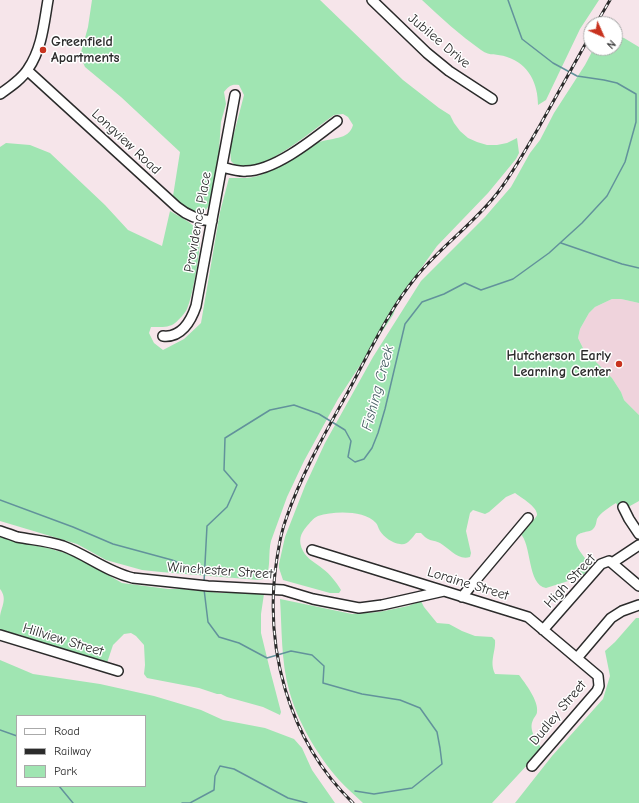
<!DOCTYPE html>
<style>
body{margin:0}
#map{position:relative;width:639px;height:803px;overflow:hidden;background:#f6e5ea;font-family:"Comic Neue",sans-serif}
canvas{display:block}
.legend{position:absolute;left:16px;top:715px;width:130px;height:72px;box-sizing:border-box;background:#fff;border:1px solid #aaa;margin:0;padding:5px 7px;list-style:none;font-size:12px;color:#2b2b2b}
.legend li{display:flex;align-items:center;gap:8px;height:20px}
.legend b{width:20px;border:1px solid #aaa}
.north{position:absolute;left:583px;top:16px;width:40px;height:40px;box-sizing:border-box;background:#fff;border:1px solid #aaa;border-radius:50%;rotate:135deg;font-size:11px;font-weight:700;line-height:16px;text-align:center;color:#2b2b2b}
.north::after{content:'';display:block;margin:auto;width:14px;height:18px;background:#c8321e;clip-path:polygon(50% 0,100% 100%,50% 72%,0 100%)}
</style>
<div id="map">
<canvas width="639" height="803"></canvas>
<ul class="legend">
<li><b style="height:5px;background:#fff"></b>Road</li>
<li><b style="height:5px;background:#2b2b2b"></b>Railway</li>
<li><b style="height:11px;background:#a0e5b2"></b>Park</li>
</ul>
<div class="north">N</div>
</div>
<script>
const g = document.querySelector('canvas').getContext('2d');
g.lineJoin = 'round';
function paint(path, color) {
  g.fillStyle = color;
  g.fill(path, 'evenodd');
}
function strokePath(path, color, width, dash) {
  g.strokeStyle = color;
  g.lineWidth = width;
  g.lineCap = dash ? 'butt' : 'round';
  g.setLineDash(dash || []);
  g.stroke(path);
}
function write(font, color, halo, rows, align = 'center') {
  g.font = font + ' "Comic Neue",sans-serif';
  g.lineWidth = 3;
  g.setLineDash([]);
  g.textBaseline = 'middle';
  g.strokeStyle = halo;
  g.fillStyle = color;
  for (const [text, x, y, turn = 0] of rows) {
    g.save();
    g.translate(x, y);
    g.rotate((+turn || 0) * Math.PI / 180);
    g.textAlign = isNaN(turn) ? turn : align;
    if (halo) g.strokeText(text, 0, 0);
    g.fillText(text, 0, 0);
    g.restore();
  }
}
paint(new Path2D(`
 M612,299h9l18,4v112l-15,-15 -3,-8 -9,-14 -28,-28 -6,-12 2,-9 9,-16 6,-6z`), '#efd3dc');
paint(new Path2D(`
 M92,0h228l83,80 36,28 11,7 4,8 6,8 8,7 9,4 10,3h10l10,-2 10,-5 2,15 -3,6 -28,34 -51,53 -38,53 -6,16 -55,84 -34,62 -17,36 -16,44c-3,12 0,25 -5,37l-7,2 -98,-8 -19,-2 -36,-10 -29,-16 -77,-23v-374l6,-4 24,2 20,8 55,52 23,25 34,16 8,-35c10,6 23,11 29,22 4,9 -7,66 -12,76 -2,4 -8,11 -12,14 -6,5 -16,4 -24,4l-2,6 5,10 9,7 21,-11 17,-16 19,-111 9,-34c11,0 23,1 34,-4 19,-8 35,-22 54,-31 13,-6 32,-2 36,-18l-5,-8 -5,-3 -9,1c-18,13 -73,59 -95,52 -3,-1 -6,-4 -8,-6l-1,-12 14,-54 -5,-10c-8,-1 -10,1 -15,7l2,12 -5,18 -4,56 -9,29 -4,5 -3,1 -6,-1 -6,-2 -16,-14 7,-44 -59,-55 -36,-30 -5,-11 8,-29z
 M422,0h177l-19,29 -34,71 -8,5c0,-21 -9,-41 -31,-48 -11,-4 -16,0 -26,-7 -21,-15 -40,-32 -59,-50z
 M615,35l9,3 15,9v256l-18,-4h-9l-17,8 -6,6 -9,16 -2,9 6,12 28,28 9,14 3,8 15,15v86l-18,10 -5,-8c-6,4 -16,10 -19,16 -1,4 -1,8 -5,11 -5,3 -17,1 -16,11 0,10 12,17 14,27l-9,9 -35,11c-19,-3 -14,-44 -26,-55 3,-4 16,-14 17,-18 1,-8 -17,-18 -22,-22l-9,4 -17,15 -4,2 -12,-4 -3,3 -4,18 5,22 -1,4c-12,4 -21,-9 -30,-14 -9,-4 -11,-1 -19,-10h-5c-4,5 -9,13 -16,11 -8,-1 -16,-7 -20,-13 -2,-3 -2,-6 -4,-8 -12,-13 -42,-12 -58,-7 -5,2 -8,7 -11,10 -7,8 -9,15 -4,25 4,8 13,12 20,18 7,5 13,13 18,21l-2,3h-9l-47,-13 -4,-12v-4l6,-27 20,-51 20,-43 48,-86 48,-76 64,-64 26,-30 19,-34 10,-13 14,-27 31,-48 9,-17h21z
 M0,536l21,7 27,5 27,8 47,27 46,6h14l39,4 41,-1 2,2 -3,20v19l9,37 11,42 -1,3 -17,-8 -36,-10 -6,-3h-4l-18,-6 -52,-10 -3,-4 1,-9 -1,-20 -8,-9 -5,-3 -7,1 -11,11 -6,18 -62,-17 -24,-11 -21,-4c0,-5 0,-9 0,-14 1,-10 8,-18 0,-28z
 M280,599l72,15 27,-2 29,-6 13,-5 3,6 13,16 12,1 13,7 13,5 17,1 3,3c1,12 -6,21 0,34l24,1c6,8 20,26 18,37 0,3 -3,5 -4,8 -5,10 4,21 9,29l-50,54h-129c-8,-8 -17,-15 -24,-23 -21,-24 -42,-59 -50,-90 -8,-29 -7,-61 -9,-91z
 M636,618h3v185h-124l37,-47 51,-57 7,-23 -5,-25 10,-9z
 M0,660l33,14 67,10 54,12 47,14 22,10 42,8 29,11 8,9 10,22 23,33h-335zM17,716h128v70h-128z`), '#a0e5b2');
strokePath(new Path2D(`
 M561,243l61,21 17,4
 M0,500l73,27 40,17 59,16 31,13
 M204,582l3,-56 20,-19 10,-22 -13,-15 1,-32 45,-28 24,-5 25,9 26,16 6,11 -3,16 7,5 9,-3 8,-11 6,-15 7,-24 20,-85 17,-22 22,-8 21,-11 16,7 32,-11 36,-26 33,-30 25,-27 18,-34 11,-40v-28l-19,-11 -13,-3 -27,-4 -24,-13 -31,-24 -14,-39
 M204,589l4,33 11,15 20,6 28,15 24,-7 21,4 12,11 -1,17 39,11 38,6 20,8 17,24 3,16 2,16 -30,24 -38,6 -19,-3
 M0,730l17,6
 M59,786l14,17
 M182,803h8l24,-13 1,-14 5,-10 14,3 54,29 19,5`), '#62929b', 1.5);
const minor = new Path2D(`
 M372,0l55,53 22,18 43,28
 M28,71l149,136c11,9 21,13 35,14
 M0,94c10,-7 22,-15 28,-25 14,-20 16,-46 20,-69
 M222,167c8,2 16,5 24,4 29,0 69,-33 91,-50
 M163,336c18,2 28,-15 33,-30l39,-211
 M623,507l6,12 10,15
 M0,531c6,2 12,4 17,6 16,3 31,4 46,9 24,9 44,26 70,32l75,8 75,4 30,9 46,9 23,-3 62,-14
 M312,550l216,67 70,59 1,10 -2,5 -65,75
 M612,563l27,23
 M462,597l8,-10 58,-69
 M543,630l58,-66 8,-3 3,2 27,-18
 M0,635l118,36
 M577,658l34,-40 11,-7 17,-6`);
strokePath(minor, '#2b2b2b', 12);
strokePath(minor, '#fff', 9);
const rail = new Path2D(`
 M596,24l14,-24
 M353,803c-65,-63 -90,-157 -76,-245 2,-13 4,-26 9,-39 15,-44 39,-86 62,-127 21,-39 40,-81 68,-115 25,-31 59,-54 83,-86 15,-20 27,-42 40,-64 17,-31 35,-62 52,-93`);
strokePath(rail, '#2b2b2b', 3);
strokePath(rail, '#fff', 1.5, [4.5]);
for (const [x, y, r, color] of [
 [43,50,4,"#c8321e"],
 [619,364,4,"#c8321e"]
]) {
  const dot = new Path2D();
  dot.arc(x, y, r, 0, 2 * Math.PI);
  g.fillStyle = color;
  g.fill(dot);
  strokePath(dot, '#fff', 1.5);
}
write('14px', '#2b2b2b', '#fff', [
 ["Jubilee Drive",439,41,40],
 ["Longview Road",126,142,43],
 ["Providence Place",198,222,-80],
 ["Winchester Street",220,571,4],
 ["High Street",570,581,-47],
 ["Loraine Street",468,584,17],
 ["Hillview Street",63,640,17],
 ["Dudley Street",558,713,-50]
]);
write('bold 14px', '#2b2b2b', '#fff', [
 ["Greenfield",51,42],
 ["Apartments",51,58],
 ["Hutcherson Early",611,356,"right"],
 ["Learning Center",611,372,"right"]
], 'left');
write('italic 15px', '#475e63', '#fff', [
 ["Fishing Creek",378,388,-75]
]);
</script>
